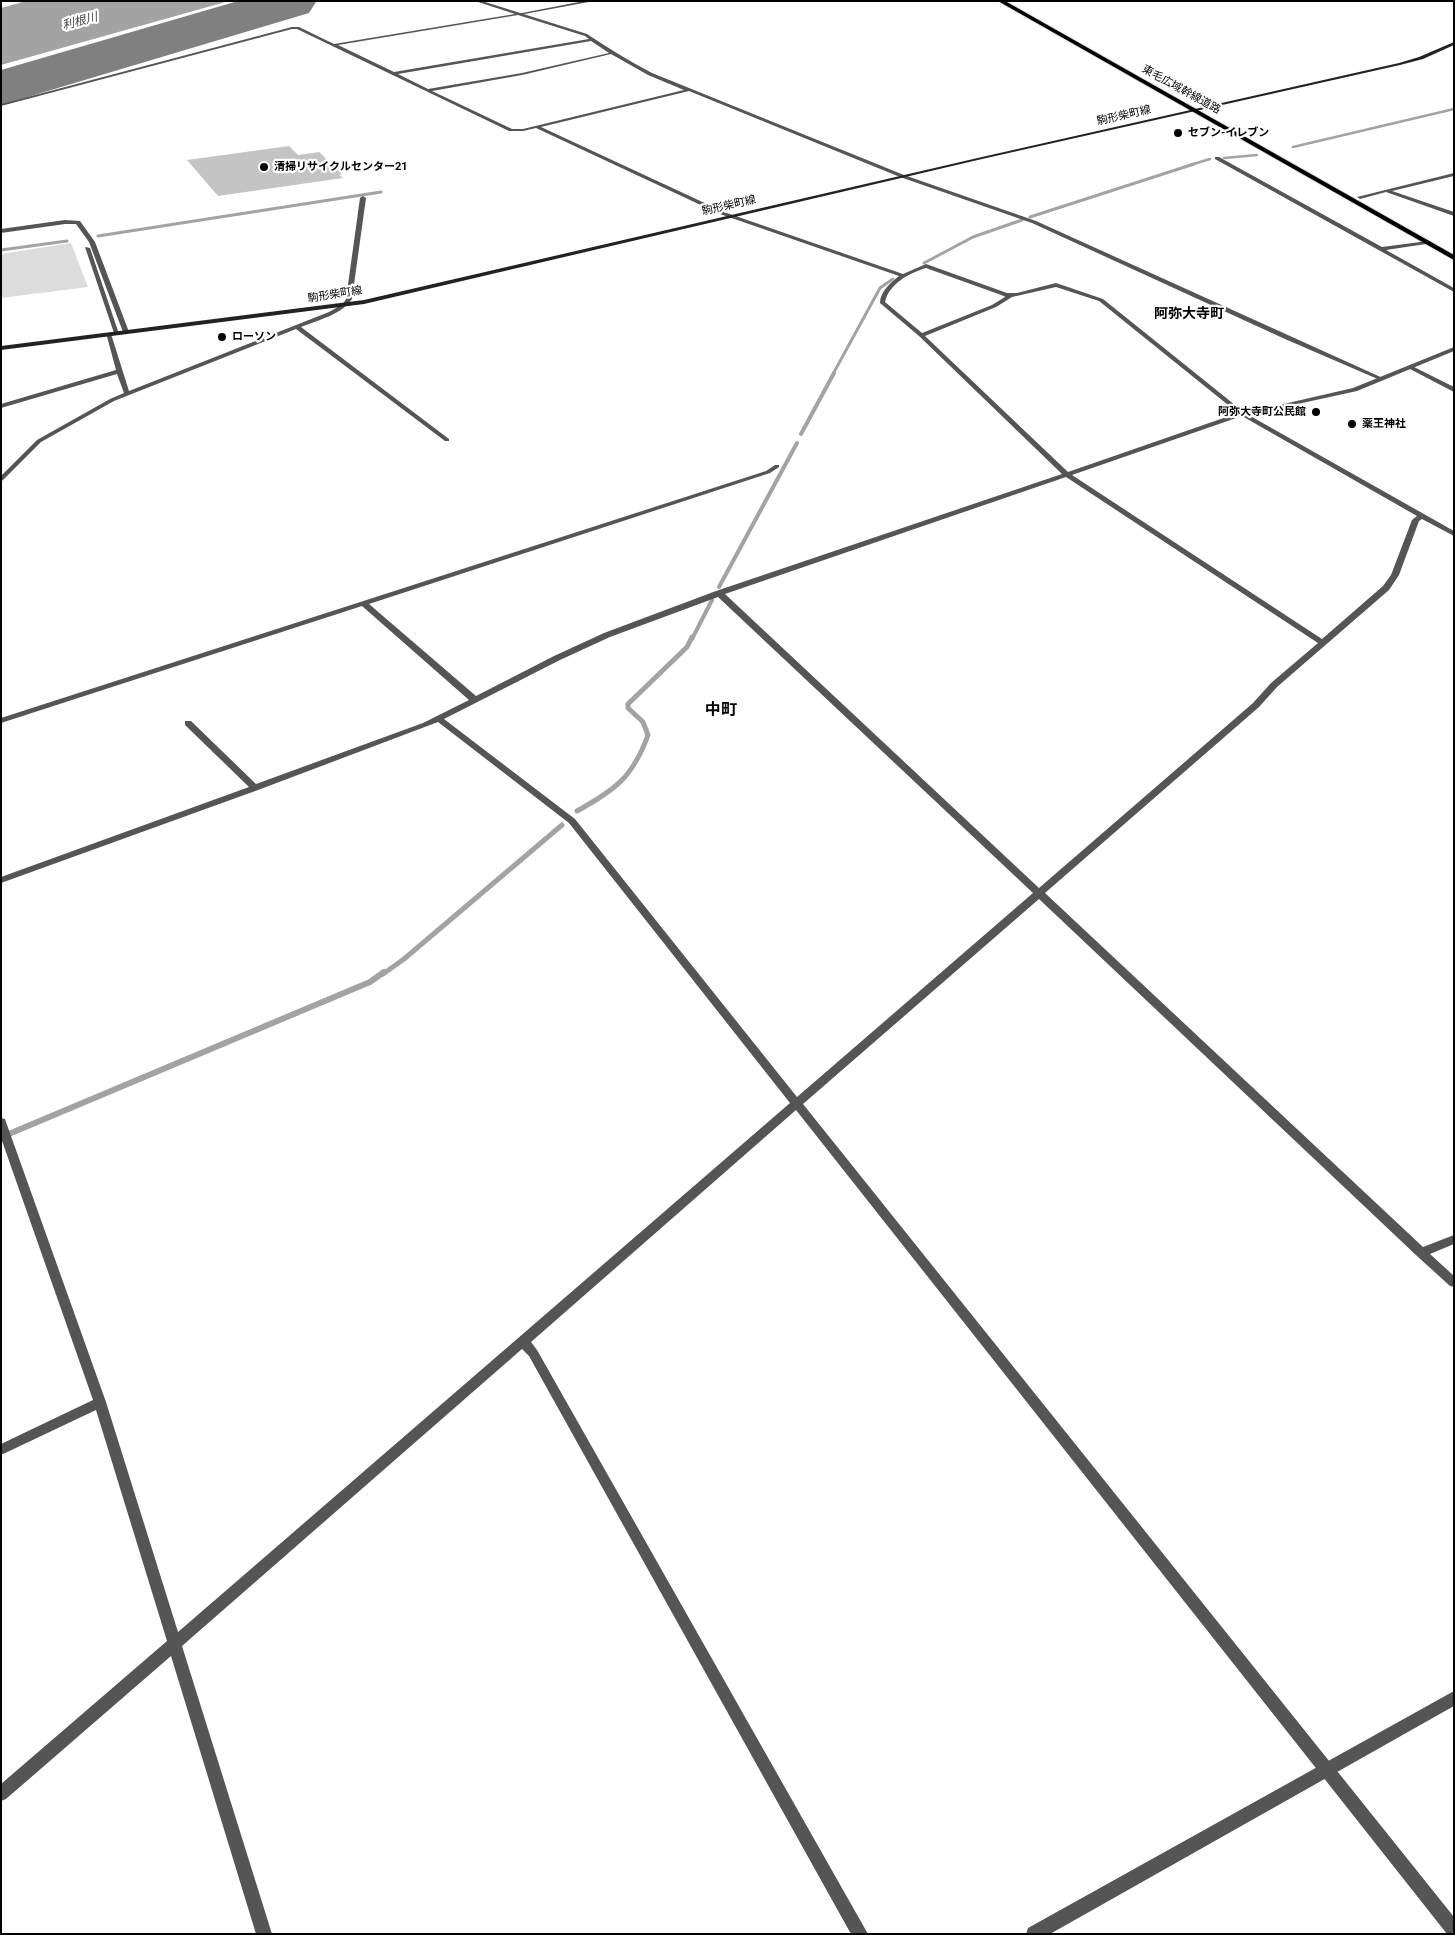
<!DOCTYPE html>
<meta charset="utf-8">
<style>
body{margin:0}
#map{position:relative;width:1455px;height:1935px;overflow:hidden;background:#fff;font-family:Roboto,sans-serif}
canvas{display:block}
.frame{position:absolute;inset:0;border:2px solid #000;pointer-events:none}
</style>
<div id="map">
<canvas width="1455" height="1935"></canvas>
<div class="frame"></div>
</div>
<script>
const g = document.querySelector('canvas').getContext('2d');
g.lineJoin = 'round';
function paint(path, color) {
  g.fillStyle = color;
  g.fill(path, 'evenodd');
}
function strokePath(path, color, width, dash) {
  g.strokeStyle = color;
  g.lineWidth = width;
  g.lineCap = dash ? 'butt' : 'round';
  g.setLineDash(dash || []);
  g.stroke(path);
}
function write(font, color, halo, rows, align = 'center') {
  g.font = font + ' Roboto,"Noto Sans JP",sans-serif';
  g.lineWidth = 4.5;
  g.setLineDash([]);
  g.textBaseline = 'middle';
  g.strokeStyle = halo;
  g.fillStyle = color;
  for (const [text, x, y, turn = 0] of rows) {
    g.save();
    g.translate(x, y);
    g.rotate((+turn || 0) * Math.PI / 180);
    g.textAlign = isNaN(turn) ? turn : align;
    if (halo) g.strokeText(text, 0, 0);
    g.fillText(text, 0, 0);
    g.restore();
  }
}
paint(new Path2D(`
 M71,243l17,44 -87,11v-44z`), '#dcdcdc');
paint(new Path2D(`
 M26,1h203l-228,64v-57z`), '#a3a3a3');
strokePath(new Path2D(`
 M1293,147l161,-38
 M1224,158l33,-3
 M1190,165l20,-6`), '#a3a3a3', 2.5);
strokePath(new Path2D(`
 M1030,217l164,-53
 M98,236l283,-44
 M1,250l66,-9
 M924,263l49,-26 49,-17
 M833,374l47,-86 13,-9`), '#a3a3a3', 3);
strokePath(new Path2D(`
 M801,434l33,-61
 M719,587l78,-144
 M692,639l20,-39`), '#a3a3a3', 4);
strokePath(new Path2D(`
 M577,811c38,-21 56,-34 71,-76l-5,-13 -15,-14v-4l59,-57 5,-10
 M383,974l21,-15 158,-134`), '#a3a3a3', 5);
strokePath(new Path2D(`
 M4,1136l366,-154 14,-10`), '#a3a3a3', 6);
paint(new Path2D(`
 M238,1l78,1 -7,11 -308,92v-35z`), '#808080');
paint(new Path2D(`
 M289,146l9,9 21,-3 23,22 -3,1 4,3 -125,18 -31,-36z`), '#c4c4c4');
const trunk = new Path2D(`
 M998,1h7l449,254v5z`);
strokePath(trunk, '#dbdbdb', 2);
paint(new Path2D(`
 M475,1h7l105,33c20,13 42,27 65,39l252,102 132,46 349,158 -5,1 -95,-41 -253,-116 -132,-46 -211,-86 -148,36 183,85 179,62 23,-10 81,29h10l39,-10 47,16 142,114 209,118v5l-32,-17 -3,2 -20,54 -10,15 -112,97 -18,20 -214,186 378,354 31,-12v9l-24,10 24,22v11l-4,-1 -33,-30 -378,-357 -236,205 651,813v17h-7l-651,-824 -265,232 6,8 331,584h-17l-322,-578 -7,-7 -340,297 90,288h-16l-85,-278 -165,143 -5,2v-17l166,-143 -71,-231 -95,45v-11l92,-44 -92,-262v-20l4,1 1,3 100,280 72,230 612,-529 -221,-280 -131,-101 -180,68 -257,93v-6l248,-90 -64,-62v-4h6l65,63 167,-61 46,-23 -107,-94 -361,117v-5l765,-247 9,-6h4v2l-9,6 -401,131 107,92 78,-40 50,-23 112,-42 346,-117 -143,-138 -39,-33c0,-11 10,-20 19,-27l-179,-62 -184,-86 -13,3h-14l-212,-102h-5l-291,77v-2l291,-77h7l35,17 181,-30zM518,15l67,21 4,3 -195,33 -56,-27zM591,41l18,12 -87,20 -94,16 -30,-15zM611,54l37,21 36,15 -161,39h-11l-80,-38 90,-16zM926,268l78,28 1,1 -13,8 -70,28 -37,-31c4,-18 24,-29 41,-34zM1056,287l43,14 139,112 -170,59 -143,-136 71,-29 16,-10zM1242,416l175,100 -5,4 -21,55 -8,11 -61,53 -250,-164zM1066,477l252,166 -47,40 -18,20 -214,185 -314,-294zM718,597l315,296 -236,204 -222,-278 -131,-100 116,-59 50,-23z
 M1215,157h4l163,90 46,-6v2l-2,1 -40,6 68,38v4l-239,-133z
 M1454,173v3l-62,15 62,21v4l-68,-24 -26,7 -3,-2z
 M363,196l3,2 -14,101c-11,16 -34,21 -51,28l148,112v2h-4l-149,-112 -182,72 -73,41 -40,40v-6l36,-36 73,-41 14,-6 -7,-19 -116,34v-4l115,-34 -10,-37 5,1 18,57 200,-79 14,-8 3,-5 14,-101z
 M1410,365l44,22v5l-46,-24 -1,-1z`), '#555');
paint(new Path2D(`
 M584,1h10l-75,14 -2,-1z
 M65,220l15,1 15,21 34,90 -1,1 -5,-1 -34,-90 -13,-18h-11l-64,9v-4z
 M85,247l5,1 29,86 -5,-1z
 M1454,347v4l-97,40 -114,25 -3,-2 113,-26z
 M1454,1691v15l-404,228h-24l2,-6z`), '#555');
paint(new Path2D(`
 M1454,42v3l-31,14 -23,6 -418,94 -618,145 -363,46v-4l363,-46 618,-143 417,-94 20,-6z`), '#222');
paint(trunk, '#000');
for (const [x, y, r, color] of [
 [1178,133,5,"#000"],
 [264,167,5,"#000"],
 [222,337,5,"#000"],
 [1316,412,5,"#000"],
 [1352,424,5,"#000"]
]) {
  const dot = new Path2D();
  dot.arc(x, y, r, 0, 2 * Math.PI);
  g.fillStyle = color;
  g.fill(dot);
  strokePath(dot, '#fff', 2);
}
write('11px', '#000', '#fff', [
 ["東毛広域幹線道路",1181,90,29],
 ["駒形柴町線",1124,116,-13],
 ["駒形柴町線",729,206,-13],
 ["駒形柴町線",335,295,-9]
]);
write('bold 11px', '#000', '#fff', [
 ["セブン-イレブン",1188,133],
 ["清掃リサイクルセンター21",274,167],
 ["ローソン",232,337],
 ["阿弥大寺町公民館",1306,412,"right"],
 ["薬王神社",1362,424]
], 'left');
write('italic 12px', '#444', '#fff', [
 ["利根川",80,22,-15]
]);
write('bold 14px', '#000', '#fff', [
 ["阿弥大寺町",1189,314]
]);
write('bold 16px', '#000', '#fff', [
 ["中町",721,711]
]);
</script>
